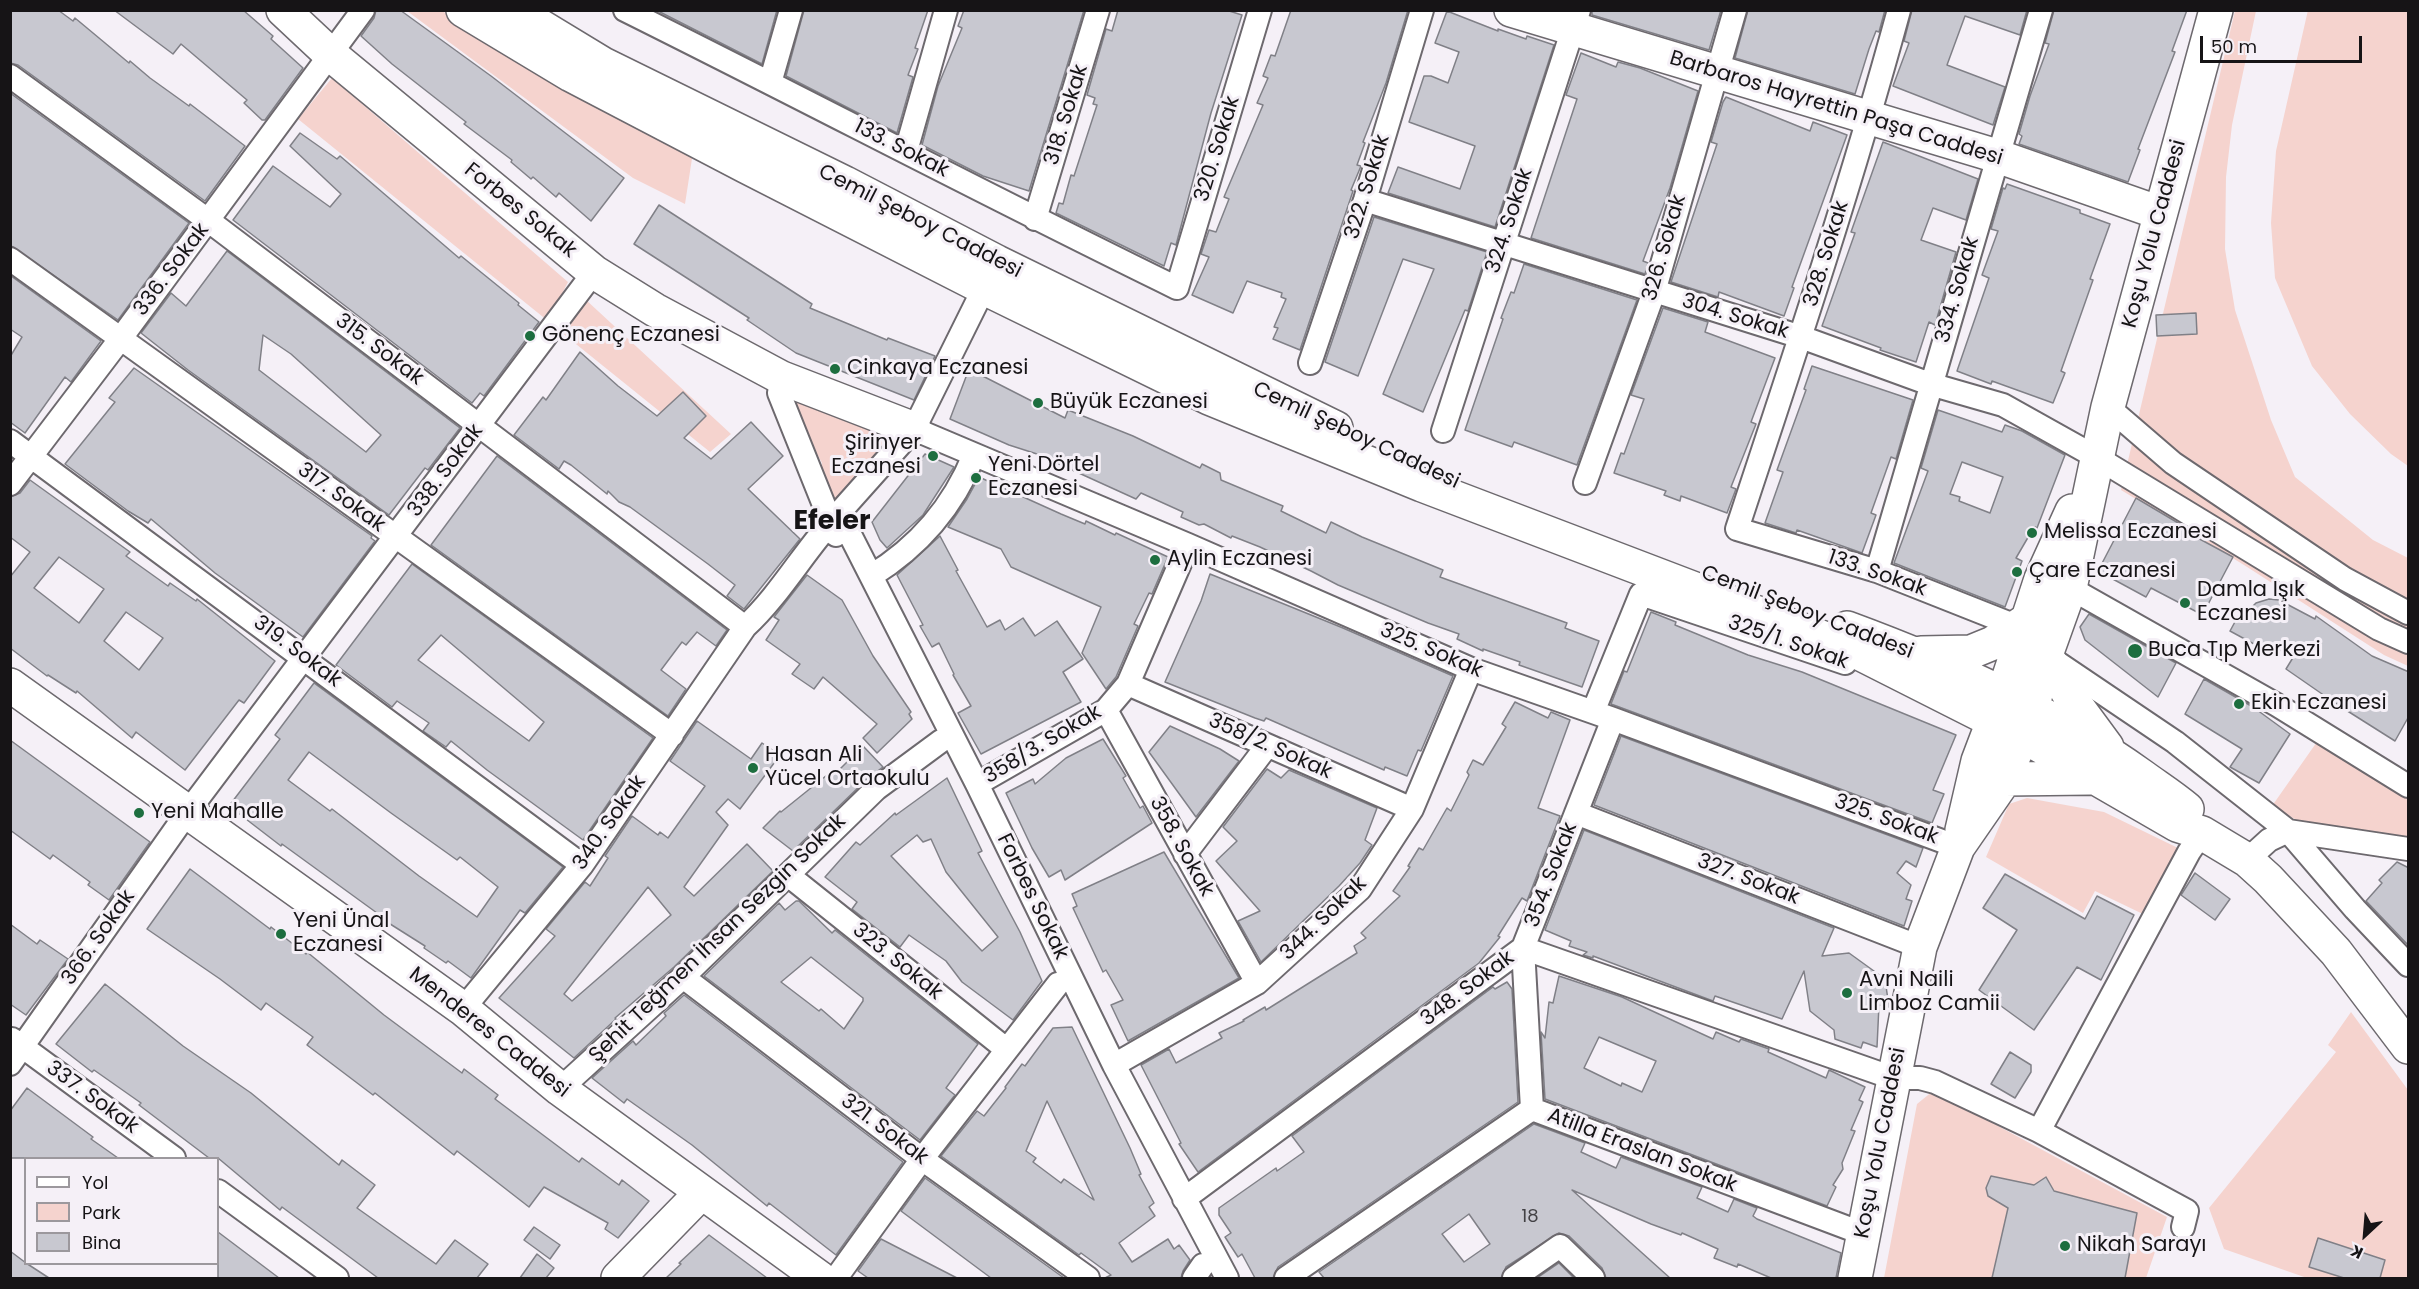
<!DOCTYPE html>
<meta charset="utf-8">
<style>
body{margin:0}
#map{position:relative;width:2419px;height:1289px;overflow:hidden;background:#f5f0f7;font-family:Poppins,sans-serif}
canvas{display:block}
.frame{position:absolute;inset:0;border:12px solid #161416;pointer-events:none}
.legend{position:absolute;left:24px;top:1157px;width:195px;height:108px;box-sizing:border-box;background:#f5f0f7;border:2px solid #9c989d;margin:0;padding:8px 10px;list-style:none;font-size:18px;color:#161416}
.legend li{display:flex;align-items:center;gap:12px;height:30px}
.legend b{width:30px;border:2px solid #9c989d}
.north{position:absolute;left:2335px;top:1205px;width:60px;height:60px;-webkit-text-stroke:4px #f5f0f7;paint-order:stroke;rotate:206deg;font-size:16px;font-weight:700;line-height:24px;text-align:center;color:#161416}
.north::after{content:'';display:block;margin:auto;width:21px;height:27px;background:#161416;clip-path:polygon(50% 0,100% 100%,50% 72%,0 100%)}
.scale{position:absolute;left:2200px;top:36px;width:162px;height:27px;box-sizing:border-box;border:3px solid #161416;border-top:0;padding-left:8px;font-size:18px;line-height:21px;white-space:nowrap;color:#161416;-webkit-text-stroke:4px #f5f0f7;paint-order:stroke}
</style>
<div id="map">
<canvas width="2419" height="1289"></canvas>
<div class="frame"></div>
<ul class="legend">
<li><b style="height:8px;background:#fff"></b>Yol</li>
<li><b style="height:16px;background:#f5d3ce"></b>Park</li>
<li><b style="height:16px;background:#c8c8d0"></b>Bina</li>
</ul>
<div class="north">K</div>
<div class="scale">50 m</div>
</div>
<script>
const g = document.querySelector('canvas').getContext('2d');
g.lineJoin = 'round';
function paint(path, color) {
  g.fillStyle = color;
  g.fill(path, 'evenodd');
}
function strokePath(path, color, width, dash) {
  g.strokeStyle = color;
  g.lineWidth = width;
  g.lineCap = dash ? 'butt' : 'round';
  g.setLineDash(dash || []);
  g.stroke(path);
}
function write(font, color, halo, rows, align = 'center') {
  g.font = font + ' Poppins,sans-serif';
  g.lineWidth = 6;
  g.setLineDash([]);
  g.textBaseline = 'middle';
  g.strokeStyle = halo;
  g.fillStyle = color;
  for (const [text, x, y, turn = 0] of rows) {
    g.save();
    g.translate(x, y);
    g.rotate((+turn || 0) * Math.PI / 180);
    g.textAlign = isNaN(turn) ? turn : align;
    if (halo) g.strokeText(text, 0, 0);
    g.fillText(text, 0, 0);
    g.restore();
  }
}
paint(new Path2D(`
 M2308,10l100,1v455l-17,-12 -41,-40 -38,-48 -37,-88 -4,-55 5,-72z
 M407,11h35l251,141 -8,52 -52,-26z
 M2235,11h21l-24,114 -6,52 -1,72 10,61 36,110 24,57 78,63 35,18v108l-24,-11 -140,-90 -123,-75z
 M332,78l236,204 -20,39 -250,-202z
 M585,299l146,135 -21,18 -149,-120z
 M795,395l95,38 -51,72 -19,-21 2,-21 -29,-52z
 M2319,739l89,56v52l-89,-14 -47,-27z
 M2027,798l77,14 74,36 -1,11 -30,57 -52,-25 -12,22 -97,-56 23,-53z
 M2351,1012l57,78v188h-101l-83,-29 -15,-41 127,-156 -8,-7z
 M1933,1091l234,126 -21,61h-262l33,-174z`), '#f5d3ce');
const building = new Path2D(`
 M10,10h48l15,11 2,-3 54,45 1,-2 20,17 39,28 1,-2 55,42 -40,55 -187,-136 -8,-2z
 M114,10h129l30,26 -2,3 32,29 -38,52h-3l-18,-17 3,-3 -66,-56 -8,10z
 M376,10h24l91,66 133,102 -33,43 -32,-28 -3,4 -23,-20 -2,2 -20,-17 1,-2 -48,-36 2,-2 -74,-58 -31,-28 13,-18z
 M656,10h121l-15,54z
 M804,10h124l-13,38 3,1 -10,26 5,2 -16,56 -111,-57z
 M964,10h120l-55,181 -46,-15 -61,-31 16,-59 24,-58 -4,-2z
 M1118,10h108l16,5 -31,98 -35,132 -5,-2 -7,23 -108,-53 3,-10 4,1 8,-29 3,1 23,-71 -4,-1 2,-6 -8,-3 19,-66 6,2z
 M1291,10h117l-22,73 -23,59 2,1 -8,22 4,1 -10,24 2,1 -53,159 -27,-11 5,-11 -4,-1 12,-28 -5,-2 1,-4 -35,-12 -14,32 -41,-18 17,-38 -8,-3 8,-24 7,2 13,-33 -5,-2 39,-92 -6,-2 11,-25 -5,-2 8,-21 4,1z
 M1592,10h129l-12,40 -117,-35z
 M1748,10h137l-6,22 -3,-1 -7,18 -14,45 -120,-36z
 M1912,10h115l-7,25 -55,-19 -18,49 58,22 -12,38 -100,-39 16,-43 -5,-2z
 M2054,10h133l-15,41 3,1 -37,97 2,1 -12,32 -109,-38 3,-8 -3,-2 11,-38 19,-52 -4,-1z
 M1447,11l51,20v-2l28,10 1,-3 27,9 -59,182 -107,-34 10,-26 62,22 15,-43 -66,-24 15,-46h7l17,7 11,-31 -24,-9z
 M1581,53l35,14 2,-5 22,6 58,23 -28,97 -27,73 5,2 -3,11 -114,-36 46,-139 -11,-4z
 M10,93l179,130 -71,97 -108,-75z
 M1726,97l84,34 3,-9 34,13 -55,152 2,1 -10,28 -65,-24 -1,5 -47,-15 46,-138 -6,-2 12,-40z
 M300,133l37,26 3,-3 119,102 2,-2 58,47 -1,2 21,17 -55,74 -4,-3 -8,10 -239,-183 40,-54 57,41 11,-13 -51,-48z
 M1883,142l95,37 -12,41 -33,-12 -12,32 35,12 -21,73 -6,-3 -13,40 -36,-12 1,-2 -59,-22 33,-93 -4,-1z
 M2007,184l73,26v3l30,11 -20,55 3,1 -32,91 4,2 -12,30 -61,-22 -1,3 -34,-13 32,-93 -7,-3 16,-44 -7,-2 12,-41 2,1z
 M659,205l153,99 -2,4 77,32 1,-2 47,18 -21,44 -118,-47 -49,-33 2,-2 -115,-74z
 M1374,217l113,35 -19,59 -3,-1 -42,102 -40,-18 51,-125 -31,-10 -45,117 -33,-14z
 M227,251l233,177 -32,42 -3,-2 -36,47 -201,-145 -47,-37 30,-40 15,13zM263,335l28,19 90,81 -15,17 -107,-82z
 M1524,264l113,36 -60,165 -63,-23 -2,5 -47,-17 38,-111 -2,-1 10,-26 3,1z
 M11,276l90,65 -30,41 -6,-5 -40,56 -15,-11v-65l12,-20 -12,-8z
 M1663,308l45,14 -3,10 70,26 -24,64 5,2 -25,63 5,2 -9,24 -46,-17 -1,5 -16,-6 2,-4 -52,-18 7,-20 3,1 20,-55 -13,-4z
 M2196,313l1,21 -40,2 -1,-21z
 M580,352l38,34 39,30 26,-24 23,24 -22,22 27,21 40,-37 32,34 -35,33 52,50 -56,70 -17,-13 8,-11 -27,-21 -78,-57 -11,-5 -11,-11 -1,3 -36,-29 -7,-4 -5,8 -45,-34 29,-38 3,3z
 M1812,366l101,34 -17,59 -5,-2 -20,56 5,2 -14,38 -65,-23 -1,3 -31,-10 18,-51 -6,-2 29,-80 -2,-1z
 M134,368l238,168 -1,2 4,3 -72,96 -88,-64 -64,-54 -3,4 -20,-12 -63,-47 50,-62 -6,-4z
 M969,369l96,49 3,-8 65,26 67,32 2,-4 18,9 1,7 62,26 -2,5 45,22 5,-11 31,15 81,33 -3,7 127,46 -2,5 34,13 -17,46 -63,-22 1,-3 -37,-13v2l-26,-12 2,-5 -31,-11 -90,-38 -27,-14 -51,-24 -28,-11 -1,2 -27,-14 -5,1 -18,-8 2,-5 -42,-19 -5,6 -99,-45 -28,-9 -59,-26z
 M1938,410l64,22 3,-7 17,6 43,24 -28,73 -2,-1 -3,8 -2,-1 -14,24 6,3 -17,46 -111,-44 34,-92 -7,-3zM1962,462l41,15 -13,36 -31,-12 1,-4 -10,-3z
 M925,454l29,13 -31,48 -36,33 -7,-8 -8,-18z
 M497,456l230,174 -11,16 -19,-14 -11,13 -4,-3 -21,28 25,19 -18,27 -237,-171z
 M979,477l82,37 24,10 1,-3 29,14 1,-2 52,24 -16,37 -3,-1 -15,31 4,2 -22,51 -10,12 -24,-36 19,-46 -90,-40 -10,-18 -53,-22 19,-28z
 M30,480l100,72 -4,4 42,30 2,-3 26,18 1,-2 78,62 -31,42 -5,-3 -54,70 -49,-38 -4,6 -55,-47 -1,2 -28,-18 -1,1 -37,-28v-71l20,-25 -20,-15v-40l10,-4zM59,557l45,32 -25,34 -45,-35zM126,612l37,26 -24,32 -35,-29z
 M2136,498l49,29 -2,3 50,27 -29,55h-7l-46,-24 -5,9 -48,-26z
 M940,536l18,34 -2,1 31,56 13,-7 5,10 18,-12 12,18 22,-15 26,38 -20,13 18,30 -100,52 -23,-41 13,-7 -18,-31 1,-1 -15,-31 -7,4 -12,-21 3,-1 -26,-50z
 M412,564l241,174 -70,102 -96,-70 -36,-29 -5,6 -23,-16 6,-8 -32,-22 -5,6 -56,-42zM441,635l103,87 -15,19 -111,-81z
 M1210,574l133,54 110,48 -32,75 -3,-1 -11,26 -22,-9 -1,3 -118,-52 -2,3 -9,-3 -90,-36 36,-81z
 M807,575l35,25 31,56 38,56 -2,2 3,5 -35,34 -14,-15 14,-14 -54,-47 -9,12 -22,-15 8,-10 -34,-24 13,-20 -5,-3z
 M2269,599l10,1 36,19 1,-3 56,40 37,16v44l-14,25 -57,-36 -52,-36 11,-18 -32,-1 -35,-19 12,-22 5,3 9,-9z
 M1651,612l25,10 -1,3 73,30 54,17 154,63 -23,55 11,4 -12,29 -321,-119 13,-33 3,1z
 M2089,614l87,49 -18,34 -73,-57 -5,-13z
 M2204,679l49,28 37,27 -31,49 -29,-16 12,-18 -57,-35z
 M314,683l249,184 -38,46 -5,-3 -49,68 -23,-17 -2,2 -22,-15 1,-2 -38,-24 1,-1 -106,-77 -1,2 -52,-40 51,-67 -5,-4zM309,752l82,61 66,47 3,-3 38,30 -21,30 -58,-41 -87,-67 -2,2 -42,-31z
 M1515,702l33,16 3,-6 19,8 -32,88 22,8 -33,85 -5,-3 -24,38 2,1 -21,26 -281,209 -19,-28 2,-1 -40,-78 28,-16 7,14 46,-25 -3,-5 25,-12 -1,-1 22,-13 1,3 91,-57 -3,-7 12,-8 -5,-5 39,-37 -7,-5 17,-24 -2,-1 11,-18 4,2 24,-42 4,3 18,-36 -2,-3 6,-12 10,5 23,-38 -4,-3z
 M697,721l54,38 11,-16 18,12 -40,54 -12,-10 -12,13 12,13 -44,62 10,9 53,-52 26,27 -99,96 -59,51 1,1 -42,39 -75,-60 56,-62 -9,-7 39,-47 5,4 18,-28 -3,-2 27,-40 26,19 2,-3 8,6 37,-52 -35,-25zM648,887l23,28 -99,86 -8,-7z
 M1170,726l50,23 19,12 -43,56 -47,-65z
 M1621,736l302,112 -7,19 -10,-6 -9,12 14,12 -5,14 6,2 -8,25 -310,-121z
 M1103,739l23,37 -3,2 17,30 3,-2 9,17 -87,57 -4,-10 -12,7 -17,-29 -26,-55 27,-14 2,5 31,-26z
 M10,740l140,102 -41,58 -21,-15 2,-3 -37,-27 -3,4 -40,-29z
 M863,746l20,21 -16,12 -74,72 -30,-23 17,-17 1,1 51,-41 3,3z
 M1267,769l14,9 8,-8 88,38 -12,32 7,5 -12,18 -21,23 -78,76 -23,-41 22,-10 -44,-50 21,-20 -14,-14z
 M947,778l35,73 -4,2 42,79 22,49 -29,39 -51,-38 -16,-21 -37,-26 -9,12 -48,-38 5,-7 -32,-25 31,-35 4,3 35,-32 1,2zM917,835l6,7 8,-3 15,33 52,65 -16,14 -91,-95z
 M1584,830l250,98 -12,28 27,-3 36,26 4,28 -10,-2 -2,42 -14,-5 -2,6 -26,-9 -1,-9 -24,-19 -6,-40 -22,48 -67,-23 -2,5 -120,-45v2l-10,-3 4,-3 -18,-6 2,-5 -26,-11z
 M1164,852l75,126 -111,63 -17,-36 12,-5 -17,-30 -3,2 -30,-64 4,-2 -5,-12z
 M2397,862l12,6v78l-43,-45 16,-18 -3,-3z
 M190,869l80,60 1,-2 35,27 1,-2 77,63 78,58 2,-4 34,26 -3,4 84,63 3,-4 37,27 3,-5 27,21 -31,37 -13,-9 3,-6 -64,-36 -15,20 -72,-56 -3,4 -79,-62 -2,2 -66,-50 6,-8 -47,-34 -5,7 -41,-31 -73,-50z
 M2195,873l35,26 -15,21 -34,-25z
 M2005,874l80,45 12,-23 37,19 -33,65 -24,-13 -43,63 -55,-40 38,-60 -34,-22z
 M796,901h3l33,32 3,-3 143,114 -32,44 9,7 -35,45 -216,-164 75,-73 6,7zM811,957l52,41v3l-19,28 -23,-20 -2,2 -38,-29z
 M10,924l27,20 3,-4 28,19 -42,56 -16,-11z
 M1559,976l63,21 91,42 3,-7 23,10 2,-3 28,10 -1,3 58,26 3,-8 36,17 -6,13 4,2 -12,28 4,1 -13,32 1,6 -10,16 3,2 -9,19 -282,-107 -4,-67 4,6 4,-36 4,1zM1599,1037l57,24 -14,31 -20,-9 -1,3 -37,-18z
 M1507,982l5,7 6,113 -240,165 -5,11h-18l-13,-24 -4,3 -13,-20 6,-4 -12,-18v-7l57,-40 1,3 27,-19 -12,-16 201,-149 2,2z
 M105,984l78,62 68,47 88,72 3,-5 33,25 -18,23 79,56 19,-24 33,24 -11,14h-99l-96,-71 -2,3 -62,-52h-9l-70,-53 2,-2 -47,-33 -2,2 -36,-28z
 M684,995l219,167 -67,93 -67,-52 -2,3 -75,-61 -65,-46 -3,4 -32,-25 41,-37 3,4 30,-29 -2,-3z
 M1072,1027l58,121 11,26 -2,1 15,28 -5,4 6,9 -36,27 13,19 36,-23 6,10 5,-4 11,15 -7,11 -2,7h-76l6,-3 -30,-22 -2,2 -138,-99 36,-45 7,5 22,-28 -1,-1 17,-23 3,2 28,-38zM1047,1101l31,65 16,34 -30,-21 -3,4 -28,-21 3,-4 -10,-7z
 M2010,1052l21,13v7l-16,26 -24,-14z
 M27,1088l66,49 -2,2 27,19h-108v-47z
 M1534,1124l51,19 -4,9 35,16 5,-11 81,30 -5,11 31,14 6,-13 23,9 -4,8 4,3 84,34 -5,25h-65l-33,-14 -1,3 -23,-9 4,-9 -36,-16 -1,2 -30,-11 -79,-34 98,88h-64l-4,-10 -33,-32 -10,-3 -53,34 -5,11h-177l-5,-6zM1469,1214l21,30 -26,18 -22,-28z
 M1991,1176l43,9 12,-8 8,14 83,22 -12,65h-133l16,-70 -20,-12 -2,-8z
 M925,1178l139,100h-73l-90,-67z
 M534,1227l26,18 -10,14 -26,-19z
 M218,1232l61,46h-61z
 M709,1235l58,43h-101l15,-14 -2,-1z
 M2318,1238l67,22 -5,18h-36l-35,-11z
 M881,1239l76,39h-89l-10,-7z
 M10,1251l16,12 23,15h-39z
 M537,1254l17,14 -8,10h-26z
 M1559,1263l15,15h-37z`);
paint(building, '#c8c8d0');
strokePath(building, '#808087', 1.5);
const street = new Path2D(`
 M625,10c185,92 367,188 552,278l83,-278
 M1899,10c-48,176 -105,347 -162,519l140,42 139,55
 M10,76l199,145 536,406
 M770,83l21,-73
 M906,151l40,-141
 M1365,200l436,137 129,47 73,21 93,52 283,172 29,13
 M1035,219l63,-209
 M10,259l662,476
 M984,288l-70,141 -75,84 138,271 137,281 113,213
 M1310,363l55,-163 57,-190
 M782,378l-3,15 57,142
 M2108,407l65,56 172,116 63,34
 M914,429l274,116 283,124 142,50 345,128
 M1443,431l136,-421
 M10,441l572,424
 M1585,483l69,-191 81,-282
 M10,484l111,-146 242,-328
 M1877,571l164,-561
 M871,576c49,-30 82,-69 103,-121
 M2070,588l207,117 131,81
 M2052,659l123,83 113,89 67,78 53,56
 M1128,684l284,125
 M1106,710l151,273
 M1593,712l48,-118 204,69
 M977,784l129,-74 22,-26 60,-139
 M1576,813l344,134
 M1185,854l82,-108
 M2247,860l22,-20 19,-9 120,18
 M788,875l218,174
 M1523,948l370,130h27l15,4 104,49 150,-279 13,-19
 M683,977l239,182 166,119
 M463,1009l119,-144 163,-238c36,-33 60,-78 94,-114
 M12,1039l162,119
 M10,1064l177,-251 407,-541
 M1114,1065l143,-82 103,-94 52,-80 59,-140
 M560,1089l123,-112 193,-188 65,-48
 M1532,1109l-9,-161 90,-229
 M1532,1109l332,125
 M2039,1131l148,80 -4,16
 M218,1191l119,87
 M1184,1199l339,-251
 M836,1278l86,-119 136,-175
 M1194,1278l9,-13
 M1286,1278l246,-169
 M1514,1278l46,-32 33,32`);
const secondary = new Path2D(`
 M283,10l47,44 264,218 61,38 127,68 132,51
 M463,10l108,65 174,91 239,122 225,110 213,87 425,162 176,89 154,89 25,8 45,27 21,19 68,73 72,95
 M514,10l89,54 242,119 152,79 339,166
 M1511,10l486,146 163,57
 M1847,628c103,38 206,84 295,148 15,11 31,21 45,33
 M1921,653l50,-1 22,-9 37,-25
 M2046,655l25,43 36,49
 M2005,779l86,-1
 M1962,830l16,-69 25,-66 38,-116 31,-68
 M618,1278l83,-85
 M1855,1278l65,-331 38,-100 47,-68 27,-70 14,-54 24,-67 38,-181 108,-397`);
const primary = new Path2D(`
 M10,685l453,324 97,80 260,189`);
strokePath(street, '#6d696e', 26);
strokePath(secondary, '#6d696e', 36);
strokePath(primary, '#6d696e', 36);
strokePath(street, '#fff', 22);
strokePath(secondary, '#fff', 33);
strokePath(primary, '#fff', 33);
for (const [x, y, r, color] of [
 [530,336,6,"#1d6e3f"],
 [835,369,6,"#1d6e3f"],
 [1038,403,6,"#1d6e3f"],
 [933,456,6,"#1d6e3f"],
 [976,478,6,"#1d6e3f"],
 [2032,533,6,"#1d6e3f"],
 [1155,560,6,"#1d6e3f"],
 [2017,572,6,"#1d6e3f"],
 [2185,603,6,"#1d6e3f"],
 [2135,651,8,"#1d6e3f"],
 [2239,704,6,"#1d6e3f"],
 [753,768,6,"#1d6e3f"],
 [139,813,6,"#1d6e3f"],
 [281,934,6,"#1d6e3f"],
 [1847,993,6,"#1d6e3f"],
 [2065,1246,6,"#1d6e3f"]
]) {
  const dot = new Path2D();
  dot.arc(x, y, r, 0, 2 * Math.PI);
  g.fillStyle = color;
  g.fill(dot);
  strokePath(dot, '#f5f0f7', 2);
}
write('18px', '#424144', null, [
 ["18",1530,1217]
]);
write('21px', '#161416', '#f5f0f7', [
 ["Barbaros Hayrettin Paşa Caddesi",1836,109,17],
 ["318. Sokak",1067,115,-73],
 ["133. Sokak",901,149,27],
 ["320. Sokak",1218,149,-73],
 ["322. Sokak",1368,187,-73],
 ["Forbes Sokak",520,211,39],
 ["324. Sokak",1510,221,-72],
 ["Cemil Şeboy Caddesi",920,222,27],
 ["Koşu Yolu Caddesi",2155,234,-75],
 ["326. Sokak",1665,248,-74],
 ["328. Sokak",1827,254,-73],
 ["336. Sokak",172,270,-53],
 ["334. Sokak",1958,290,-74],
 ["304. Sokak",1735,317,17],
 ["315. Sokak",379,350,37],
 ["Cemil Şeboy Caddesi",1356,436,25],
 ["338. Sokak",446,471,-53],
 ["317. Sokak",341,498,36],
 ["133. Sokak",1877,574,19],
 ["Cemil Şeboy Caddesi",1807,613,21],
 ["325/1. Sokak",1788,643,19],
 ["325. Sokak",1431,651,23],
 ["319. Sokak",297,652,37],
 ["358/3. Sokak",1043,745,-31],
 ["358/2. Sokak",1270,747,24],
 ["325. Sokak",1886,820,20],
 ["340. Sokak",610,823,-55],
 ["358. Sokak",1181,847,61],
 ["354. Sokak",1552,875,-69],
 ["327. Sokak",1748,880,21],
 ["Forbes Sokak",1032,897,64],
 ["344. Sokak",1324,919,-44],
 ["366. Sokak",99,938,-55],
 ["Şehit Teğmen İhsan Sezgin Sokak",718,939,-44],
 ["323. Sokak",897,962,39],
 ["348. Sokak",1468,989,-37],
 ["Menderes Caddesi",489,1033,38],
 ["337. Sokak",92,1098,36],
 ["321. Sokak",884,1130,37],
 ["Koşu Yolu Caddesi",1881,1143,-79],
 ["Atilla Eraslan Sokak",1642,1151,21]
]);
write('21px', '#161416', '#f5f0f7', [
 ["Gönenç Eczanesi",542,336],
 ["Cinkaya Eczanesi",847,369],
 ["Büyük Eczanesi",1050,403],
 ["Şirinyer",921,444,"right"],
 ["Eczanesi",921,468,"right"],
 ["Yeni Dörtel",988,466],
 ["Eczanesi",988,490],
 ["Melissa Eczanesi",2044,533],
 ["Aylin Eczanesi",1167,560],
 ["Çare Eczanesi",2029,572],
 ["Damla Işık",2197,591],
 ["Eczanesi",2197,615],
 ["Buca Tıp Merkezi",2148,651],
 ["Ekin Eczanesi",2251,704],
 ["Hasan Ali",765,756],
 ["Yücel Ortaokulu",765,780],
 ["Yeni Mahalle",151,813],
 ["Yeni Ünal",293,922],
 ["Eczanesi",293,946],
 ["Avni Naili",1859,981],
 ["Limboz Camii",1859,1005],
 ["Nikah Sarayı",2077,1246]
], 'left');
write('bold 27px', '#161416', '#f5f0f7', [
 ["Efeler",832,522]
]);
</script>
